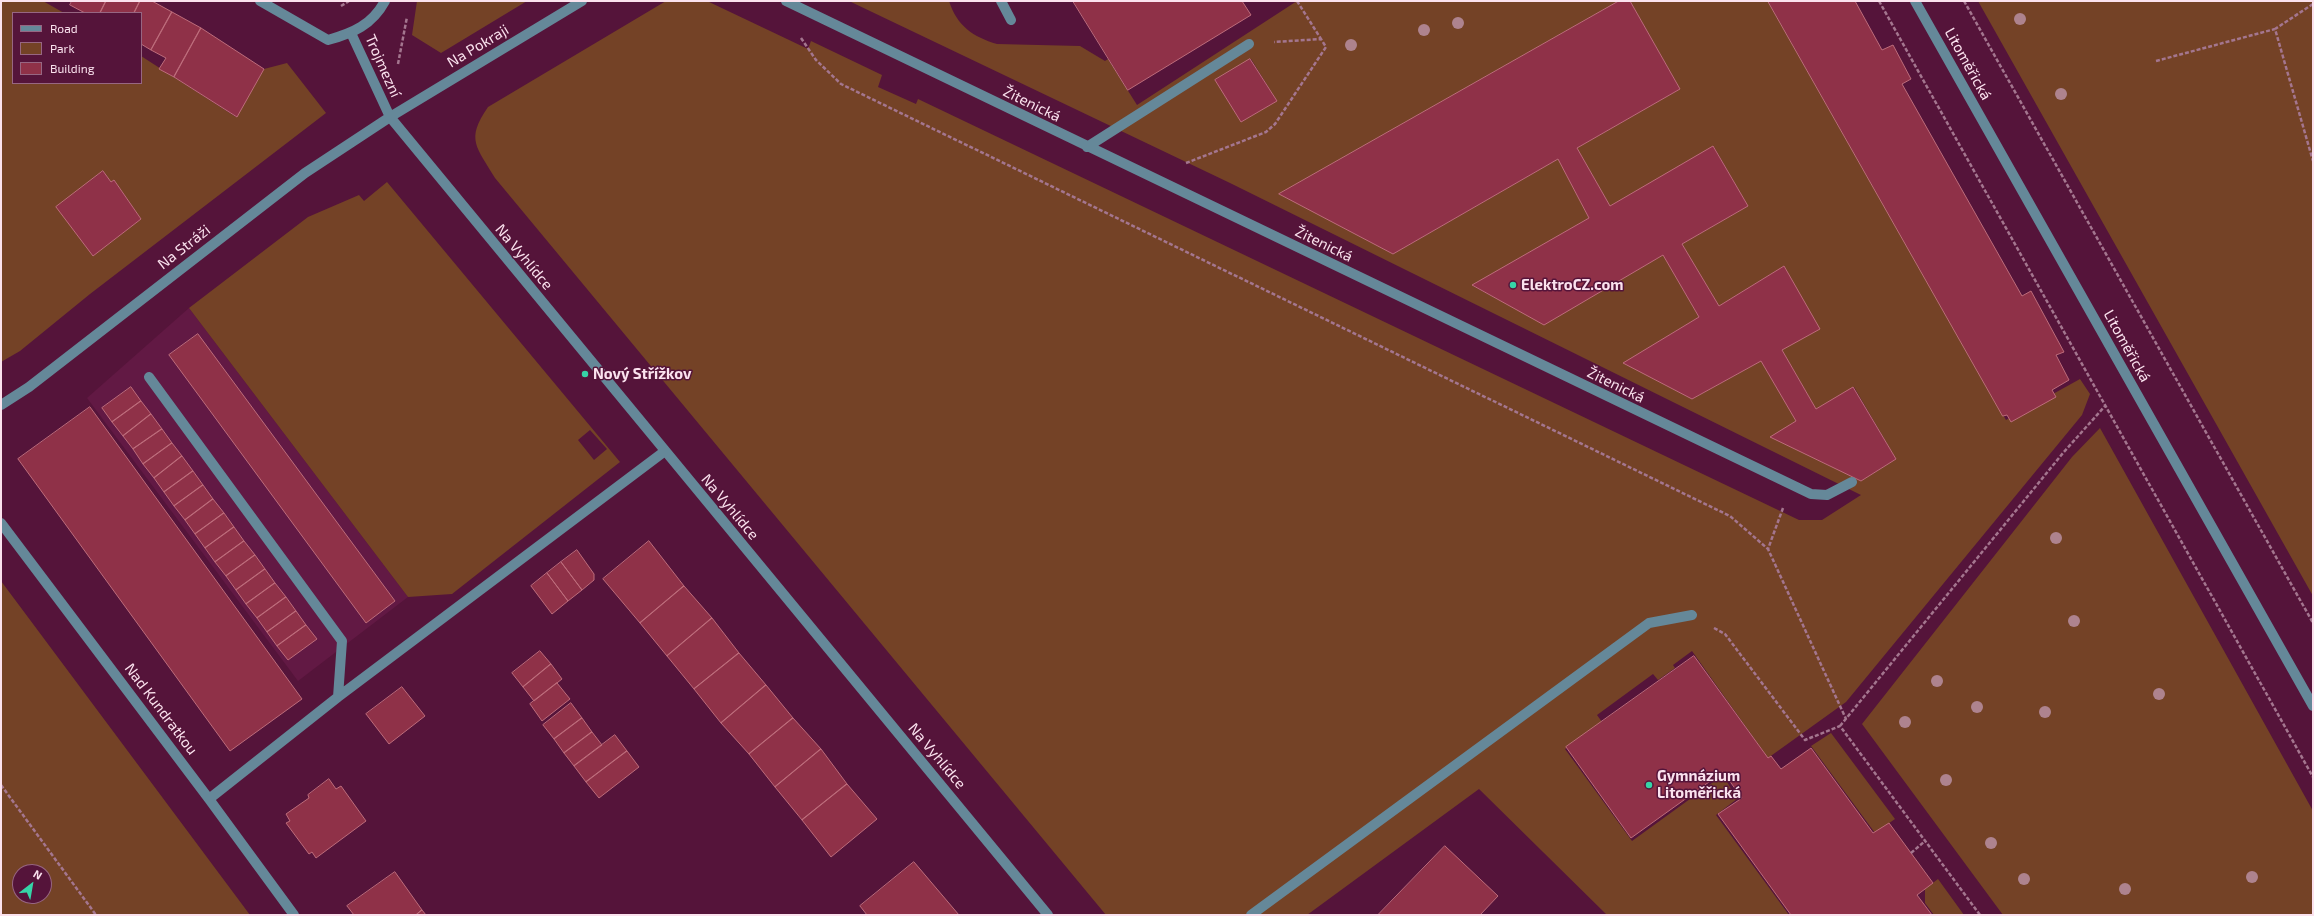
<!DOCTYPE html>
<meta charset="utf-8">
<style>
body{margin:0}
#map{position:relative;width:2314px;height:916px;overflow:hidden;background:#55143a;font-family:"Exo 2",sans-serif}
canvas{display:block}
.frame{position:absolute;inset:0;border:2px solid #fbe2ee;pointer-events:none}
.legend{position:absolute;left:12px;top:12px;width:130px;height:72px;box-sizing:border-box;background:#55143a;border:1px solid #976682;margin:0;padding:5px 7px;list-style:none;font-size:12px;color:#fbe2ee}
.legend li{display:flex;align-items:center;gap:8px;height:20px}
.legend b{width:20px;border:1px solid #976682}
.north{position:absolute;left:12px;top:864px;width:40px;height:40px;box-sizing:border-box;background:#55143a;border:1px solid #976682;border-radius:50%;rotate:31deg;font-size:11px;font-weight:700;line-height:16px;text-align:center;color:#fbe2ee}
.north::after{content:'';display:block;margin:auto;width:14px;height:18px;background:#36d4a7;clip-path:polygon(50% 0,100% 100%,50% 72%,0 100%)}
</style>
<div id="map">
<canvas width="2314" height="916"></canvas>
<div class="frame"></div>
<ul class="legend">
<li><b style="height:5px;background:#658899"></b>Road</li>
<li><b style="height:11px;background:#744226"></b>Park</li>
<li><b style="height:11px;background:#8f3148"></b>Building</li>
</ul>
<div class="north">N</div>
</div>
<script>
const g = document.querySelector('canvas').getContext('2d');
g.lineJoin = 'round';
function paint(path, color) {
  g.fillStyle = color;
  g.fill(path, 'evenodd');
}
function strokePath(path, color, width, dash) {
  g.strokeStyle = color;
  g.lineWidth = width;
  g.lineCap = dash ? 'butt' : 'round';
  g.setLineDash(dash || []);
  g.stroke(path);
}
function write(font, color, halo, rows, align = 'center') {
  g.font = font + ' "Exo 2",sans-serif';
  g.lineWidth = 3;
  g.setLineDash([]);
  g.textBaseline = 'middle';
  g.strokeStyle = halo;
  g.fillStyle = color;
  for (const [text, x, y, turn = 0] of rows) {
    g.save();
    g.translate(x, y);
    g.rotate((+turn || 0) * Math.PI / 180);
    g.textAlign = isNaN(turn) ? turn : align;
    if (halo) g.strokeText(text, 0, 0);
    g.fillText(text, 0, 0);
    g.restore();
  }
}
paint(new Path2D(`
 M189,308l219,289 -110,84 -211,-283z`), '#621944');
paint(new Path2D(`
 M1,1h42l21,12h-51v70h128v-27l95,61 28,-48 23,-6 39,50 -236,181 -70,57 -19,11zM103,171l8,11 3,-2 27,39 -48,37 -36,-49z
 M417,1h110l-86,52 -29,-18z
 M666,1h41l101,48 3,-8 71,34 -4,12 38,17 2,-5 881,421h23l39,-25 -631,-312 -381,-182h100c8,25 24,36 48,43l83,2 25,15 3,-2 29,46 160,-104h322l-339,193 113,60 165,-95 31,59 -116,68 71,38 119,-69 36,62 -75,46 68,36 69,-38 35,60 -25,16 90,44 35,-22 -42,-72 -38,22 -34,-59 13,-64 -11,-20 -65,40 -37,-62 66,-38 -34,-59 -104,59 -33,-58 103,-59 -50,-88h138l238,419 74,-41 10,15 -8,21 -236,287 -78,56 -76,-107 -19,14 2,3 -17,12 -5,-6 -56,41 5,7 -37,27 67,92 91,-66 14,24 -21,16 73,100h-182l-128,-126 -172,126h-201l-611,-737c-18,-31 -30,-38 -7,-71zM1251,59l26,42 -36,21 -26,-42z
 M1978,1h335v595z
 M387,182l233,280 -168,132 -44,3 -219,-289 119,-91 51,-22 5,6zM590,430l17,19 -13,11 -16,-20z
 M2100,428l213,383v104h-310l-141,-191 210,-267z
 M1,581l249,334h-249zM20,872h24v24h-24z
 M1831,733l64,86 -20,14 -64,-87z
 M1938,879l26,36h-30l-9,-12v-14z`), '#744226');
const building = new Path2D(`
 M72,1h34l-6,12h-15l-15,-8z
 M106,1h34l-6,12h-34z
 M140,1h12l20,11 -21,38 -10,-6v-31h-7z
 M1073,1h169l9,14 -123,75z
 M1619,1h11l50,88 -103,59 33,58 103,-60 35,60 -66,38 37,62 65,-40 36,63 -38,21 34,59 37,-22 43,72 -35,22 -91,-44 26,-16 -35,-60 -69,38 -69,-36 76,-46 -36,-62 -119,70 -72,-40 117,-67 -31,-59 -165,95 -114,-60z
 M1768,1h87l27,49 11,-5 18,34 -9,5 120,212 9,-5 33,61 -8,3 13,25 -17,10 4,7 -45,25 -4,-7 -4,1z
 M172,12l29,16 -27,49 -15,-8 7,-11 -15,-8z
 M201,28l63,41 -27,48 -63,-40z
 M1250,59l27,42 -36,21 -26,-42z
 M103,171l8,11 3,-2 27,39 -48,37 -37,-49z
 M198,334l197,267 -29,22 -197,-268z
 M131,387l10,14 -29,21 -10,-14z
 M141,401l10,13 -28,22 -11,-14z
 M90,407l212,292 -72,52 -212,-292z
 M151,414l11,15 -29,20 -10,-13z
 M162,429l10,14 -29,21 -10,-15z
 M172,443l10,13 -28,22 -11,-14z
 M182,456l11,15 -29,21 -10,-14z
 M193,471l10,14 -29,21 -10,-14z
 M203,485l10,14 -28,21 -11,-14z
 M213,499l11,14 -29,21 -10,-14z
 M224,513l10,14 -29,21 -10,-14z
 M234,527l10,14 -29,21 -10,-14z
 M244,541l11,14 -29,21 -11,-14z
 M649,541l35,45 -44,37 -37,-44z
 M577,550l17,24v6l-12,10 -21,-28z
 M255,555l10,14 -29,21 -10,-14z
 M561,562l21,28 -14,11 -21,-28z
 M265,569l10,14 -29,21 -10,-14z
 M547,573l21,28 -16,13 -21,-28z
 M275,583l11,14 -29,21 -11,-14z
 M684,586l28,32 -45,38 -27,-33z
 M286,597l10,14 -29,21 -10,-14z
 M296,611l10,14 -29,21 -10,-14z
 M712,618l27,35 -45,36 -27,-33z
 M306,625l11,14 -29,21 -11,-14z
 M540,651l11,13 -28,23 -11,-14z
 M739,653l27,32 -45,38 -27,-34z
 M1694,656l74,102 3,-2 10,13 30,-21 62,85 16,-10 44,60 -16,12 15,20h-141l-73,-101 24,-16 -19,-26 -92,66 -65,-91z
 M551,664l11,15 -28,22 -11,-14z
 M557,683l13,16 -28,22 -12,-17z
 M766,685l27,33 -44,36 -28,-31z
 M402,687l23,29 -36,28 -23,-30z
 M571,703l11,15 -28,21 -11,-14z
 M582,718l10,14 -28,21 -10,-14z
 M793,718l28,31 -46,38 -26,-33z
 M592,732l10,13 -28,21 -10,-13z
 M615,735l12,16 -41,31 -12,-16z
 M821,749l26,35 -45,36 -27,-33z
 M627,751l12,16 -40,31 -13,-16z
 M329,779l7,10 5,-3 25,35 -50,37 -4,-6 -3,2 -23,-31 4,-2 -4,-7 23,-16 -1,-3z
 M847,784l30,35 -46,38 -29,-37z
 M1445,846l53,50 -18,19h-102z
 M914,862l45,53h-92l-7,-9z
 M395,872l27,38 -6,5h-62l-7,-9z
 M422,910l4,5h-10z`);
paint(building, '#8f3148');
strokePath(building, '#bd6c7b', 1);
strokePath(new Path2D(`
 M1297,1l24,38
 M1879,1l434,776
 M1964,1l349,622
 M2313,4l-38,25 38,132
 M341,6l8,-5
 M801,38l15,22 25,24 889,432 38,33
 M2156,61l119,-32
 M398,64l9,-47
 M1186,163l80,-31 9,-8 51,-77 -5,-8 -47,3
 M1783,508l-15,41 78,170
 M1714,628l11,6 80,106 35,-14 140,189
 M1840,726l223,-273 42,-47
 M1,785l95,130
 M1911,853l14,-12`), '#a4768f', 2.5, [4, 2]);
strokePath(new Path2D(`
 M260,1l68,39c25,-7 44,-15 57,-39
 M786,1l1025,493 16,1 25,-13
 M1001,1l10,19
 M1915,1l398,705
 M351,33l39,84 658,798
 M1087,147l162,-103
 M149,377l193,264 -4,56
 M1,405l28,-18 276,-214 85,-56 192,-116
 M1,523l208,276 85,116
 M209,799l129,-102 327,-246
 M1251,915l398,-292 43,-8`), '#658899', 10);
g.fillStyle = '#ae838e';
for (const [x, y] of [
 [2020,19],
 [1458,23],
 [1424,30],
 [1351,45],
 [2061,94],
 [2056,538],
 [2074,621],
 [1937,681],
 [2159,694],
 [1977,707],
 [2045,712],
 [1905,722],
 [1946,780],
 [1991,843],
 [2252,877],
 [2024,879],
 [2125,889]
]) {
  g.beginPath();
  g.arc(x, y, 6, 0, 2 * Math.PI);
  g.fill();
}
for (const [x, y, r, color] of [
 [1513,285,4,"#36d4a7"],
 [585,374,4,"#36d4a7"],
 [1649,785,4,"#36d4a7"]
]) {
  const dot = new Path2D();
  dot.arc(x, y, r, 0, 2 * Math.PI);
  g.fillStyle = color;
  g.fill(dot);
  strokePath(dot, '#55143a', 1.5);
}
write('15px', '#fbe2ee', '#55143a', [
 ["Na Pokraji",478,46,-31],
 ["Litoměřická",1968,64,61],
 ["Trojmezní",383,66,66],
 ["Žitenická",1032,104,26],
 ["Žitenická",1324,244,26],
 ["Na Stráži",184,247,-38],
 ["Na Vyhlídce",524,257,50],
 ["Litoměřická",2127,346,61],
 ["Žitenická",1616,385,26],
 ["Na Vyhlídce",730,507,50],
 ["Nad Kundratkou",161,709,53],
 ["Na Vyhlídce",937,756,50]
]);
write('bold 15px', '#fbe2ee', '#55143a', [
 ["ElektroCZ.com",1521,285],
 ["Nový Střížkov",593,374],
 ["Gymnázium",1657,776],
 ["Litoměřická",1657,793]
], 'left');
</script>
